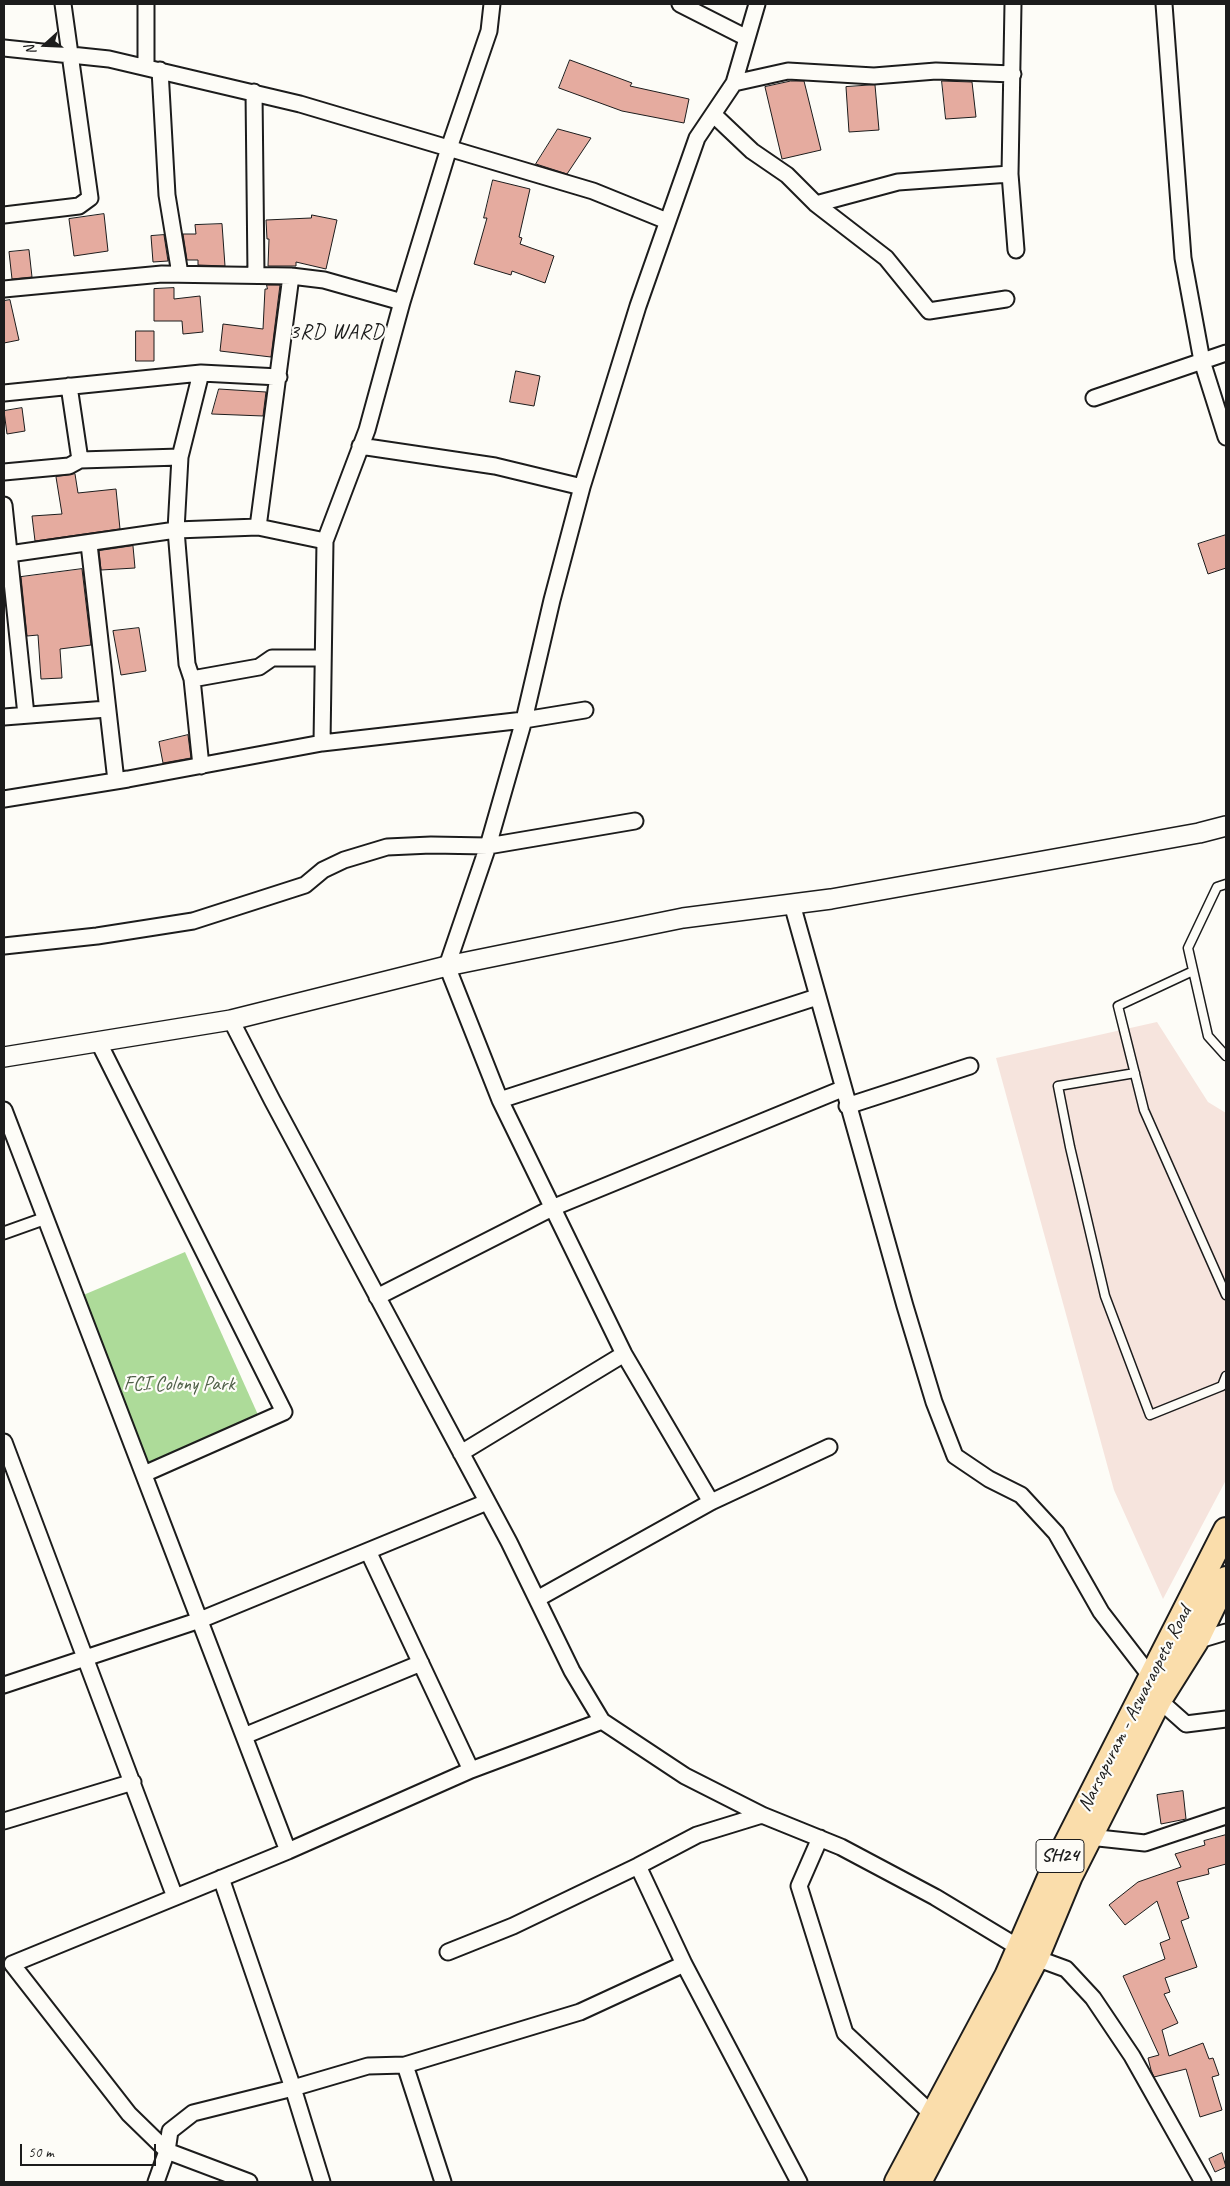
<!DOCTYPE html>
<style>
body{margin:0}
#map{position:relative;width:1230px;height:2186px;overflow:hidden;background:#fdfcf7;font-family:Caveat,sans-serif}
canvas{display:block}
.frame{position:absolute;inset:0;border:5px solid #1c1c1c;pointer-events:none}
.north{position:absolute;left:20px;top:20px;width:50px;height:50px;-webkit-text-stroke:4px #fdfcf7;paint-order:stroke;rotate:250deg;font-size:14px;font-weight:700;line-height:20px;text-align:center;color:#1c1c1c}
.north::after{content:'';display:block;margin:auto;width:18px;height:22px;background:#1c1c1c;clip-path:polygon(50% 0,100% 100%,50% 72%,0 100%)}
.scale{position:absolute;left:20px;top:2144px;width:136px;height:22px;box-sizing:border-box;border:2px solid #1c1c1c;border-top:0;padding-left:6px;font-size:15px;line-height:18px;white-space:nowrap;color:#1c1c1c;-webkit-text-stroke:4px #fdfcf7;paint-order:stroke}
</style>
<div id="map">
<canvas width="1230" height="2186"></canvas>
<div class="frame"></div>
<div class="north">N</div>
<div class="scale">50 m</div>
</div>
<script>
const g = document.querySelector('canvas').getContext('2d');
g.lineJoin = 'round';
function paint(path, color) {
  g.fillStyle = color;
  g.fill(path, 'evenodd');
}
function strokePath(path, color, width, dash) {
  g.strokeStyle = color;
  g.lineWidth = width;
  g.lineCap = dash ? 'butt' : 'round';
  g.setLineDash(dash || []);
  g.stroke(path);
}
function write(font, color, halo, rows, align = 'center') {
  g.font = font + ' Caveat,sans-serif';
  g.lineWidth = 4.5;
  g.setLineDash([]);
  g.textBaseline = 'middle';
  g.strokeStyle = halo;
  g.fillStyle = color;
  for (const [text, x, y, turn = 0] of rows) {
    g.save();
    g.translate(x, y);
    g.rotate((+turn || 0) * Math.PI / 180);
    g.textAlign = isNaN(turn) ? turn : align;
    if (halo) g.strokeText(text, 0, 0);
    g.fillText(text, 0, 0);
    g.restore();
  }
}
paint(new Path2D(`
 M1157,1022l51,80 18,11v367l-63,119 -49,-109 -118,-432z`), '#f6e4dd');
paint(new Path2D(`
 M185,1252l74,165 -113,49 -65,-170z`), '#addb99');
const building = new Path2D(`
 M570,60l62,23 -2,3 59,13 -5,24 -62,-12 -63,-23z
 M791,81h13l17,69 -39,9 -17,-72z
 M942,81l30,1 4,35 -30,2z
 M875,85l4,45 -30,2 -3,-45z
 M558,129l33,9 -24,36 -31,-10z
 M493,180l37,9 -11,48 3,1 -2,6 34,12 -9,27 -33,-12 -1,4 -37,-11 13,-46h-3z
 M104,214l4,37 -34,5 -5,-37z
 M312,215l25,5 -11,49 -30,-7v4h-28l1,-27h-2l-1,-19 45,-2z
 M222,224l3,42 -27,-1v-5h-11l-4,-26h13l-1,-9z
 M164,235l4,26 -15,1 -2,-26z
 M29,250l3,27 -20,2 -3,-27z
 M267,285h13l-9,72 -51,-6 3,-27 40,5 2,-40h2z
 M174,288v11l26,-3 3,36 -20,2 -1,-13h-28v-32z
 M10,300l9,40 -15,3v-42z
 M136,331h18v30h-18z
 M516,371l24,5 -6,30 -24,-4z
 M219,389l47,3 -3,24 -51,-2z
 M22,408l3,23 -18,3 -3,-23z
 M75,474l3,19 38,-4 4,40 -85,12 -3,-25 30,-2 -6,-37z
 M1226,535v33l-18,6 -10,-30z
 M133,546l2,22 -34,2 -2,-19z
 M82,569l9,76 -31,4 2,29 -21,1 -3,-44 -11,1 -6,-59z
 M139,628l7,43 -25,4 -8,-44z
 M188,735l3,23 -28,5 -4,-21z
 M1183,1791l3,28 -25,5 -4,-29z
 M1226,1835v29l-18,5 1,5 -32,8 12,36 -8,3 16,46 -32,11 5,14 -6,2 14,29 -16,7 7,26 34,-13 6,16 4,-1 6,17 -7,2 10,33 -22,7 -14,-48 -32,8 -3,-7 -3,-12 11,-3 -36,-79 42,-17 -5,-16 10,-4 -13,-38 -32,24 -16,-20 29,-23 43,-15 -6,-13 30,-9 -1,-4z
 M1222,2153l4,14 -11,5 -6,-13z`);
paint(building, '#e5ab9f');
strokePath(building, '#1c1c1c', 1);
const service = new Path2D(`
 M1226,884l-9,3 -29,61 20,88 18,20
 M1193,971l-75,35 26,104 82,185
 M1135,1073l-77,13 12,61 35,149 45,119 72,-29 4,-10`);
const pedestrian = new Path2D(`
 M4,1233l42,-15`);
const minor = new Path2D(`
 M680,4l67,34
 M1164,4l19,254 19,103 24,76
 M4,48l105,11 191,45 293,87 74,30
 M146,67v-63
 M160,70l7,125 13,79
 M734,83l54,-12 86,5 62,-5 77,3
 M254,92l2,183
 M713,114l39,37 35,24 29,29 70,54 43,53 77,-12
 M1010,174l6,76
 M816,204l82,-22 112,-8 3,-170
 M4,215l75,-9 11,-8 -27,-194
 M4,289l158,-15 129,2 33,4 78,22
 M69,386l11,74
 M4,393l197,-20 78,4
 M1094,398l132,-45
 M360,446l135,20 87,21
 M4,472l65,-6 11,-6 100,-3
 M4,505l22,210
 M258,527l33,-251
 M89,544l27,237
 M9,554l167,-24 82,-3 67,14
 M192,679l67,-12 13,-9h51
 M4,717l103,-8
 M322,743l3,-202 42,-111 35,-128 47,-154 40,-117 3,-27
 M201,766l-9,-87 -5,-15 -11,-134 4,-73 21,-84
 M4,799l124,-20 194,-36 202,-23 61,-10
 M792,904l113,402 29,96 21,54 34,23 32,16 35,38 45,79 50,65
 M4,946l93,-10 96,-15 112,-36 18,-15 21,-10 43,-13 44,-2 57,1 147,-25
 M231,1020l41,80 237,442 63,129 30,50 83,55 77,39 79,32 94,50 101,61 30,11 27,29 39,58 71,126
 M98,1041l186,371 -140,62
 M500,1100l317,-103
 M847,1106l123,-40
 M4,1110l284,741
 M377,1297l175,-89 290,-119
 M4,1442l171,455
 M461,1453l163,-99
 M711,1502l-87,-148 -124,-254 -53,-134 41,-120 36,-126 28,-120 30,-113 56,-181 59,-168 37,-55 23,-79
 M368,1551l103,219
 M537,1599l174,-97 118,-55
 M1196,1641l30,-9
 M4,1685l196,-65 287,-118
 M1159,1700l27,24 40,-5
 M244,1736l177,-73
 M4,1821l129,-39
 M1089,1837l56,6 81,-27
 M820,1838l-21,48 46,147 87,81
 M638,1866l46,98 115,218
 M221,1878l72,210 29,94
 M448,1952l65,-26 125,-60 59,-31 65,-20
 M156,2182l11,-31 -38,-37 -117,-150 276,-113 183,-81 131,-49
 M249,2182l-82,-31 3,-20 23,-18 100,-25 75,-22 37,-1
 M443,2182l-38,-117 175,-53 104,-48`);
const tertiary = new Path2D(`
 M4,1057l227,-37 216,-54 236,-48 148,-19 368,-66 27,-7`);
const primary = new Path2D(`
 M897,2182l110,-206 47,-108 172,-338
 M919,2182l117,-224 34,-82 89,-176 37,-59 30,-62`);
strokePath(service, '#1c1c1c', 11);
strokePath(pedestrian, '#1c1c1c', 15);
strokePath(minor, '#1c1c1c', 19);
strokePath(tertiary, '#1c1c1c', 22);
strokePath(primary, '#1c1c1c', 28);
strokePath(service, '#fdfcf7', 8);
strokePath(pedestrian, '#fdfcf7', 11);
strokePath(minor, '#fdfcf7', 15);
strokePath(tertiary, '#fdfcf7', 19);
strokePath(primary, '#faddab', 24);
for (const [x, y, w] of [
 [1060,1856,48]
]) {
  const box = new Path2D();
  box.roundRect(x - w / 2, y - 16.5, w, 33, 4);
  g.fillStyle = '#fdfcf7';
  g.fill(box);
  strokePath(box, '#1c1c1c', 1);
}
write('bold 19px', '#1c1c1c', null, [
 ["SH24",1060,1856]
]);
write('20px', '#4f5f48', '#fdfcf7', [
 ["FCI Colony Park",179,1385]
]);
write('20px', '#1c1c1c', '#fdfcf7', [
 ["Narsapuram - Aswaraopeta Road",1135,1709,-63]
]);
g.letterSpacing = '1px';
write('21px', '#1c1c1c', '#fdfcf7', [
 ["3RD WARD",337,332]
]);
g.letterSpacing = '0px';
</script>
